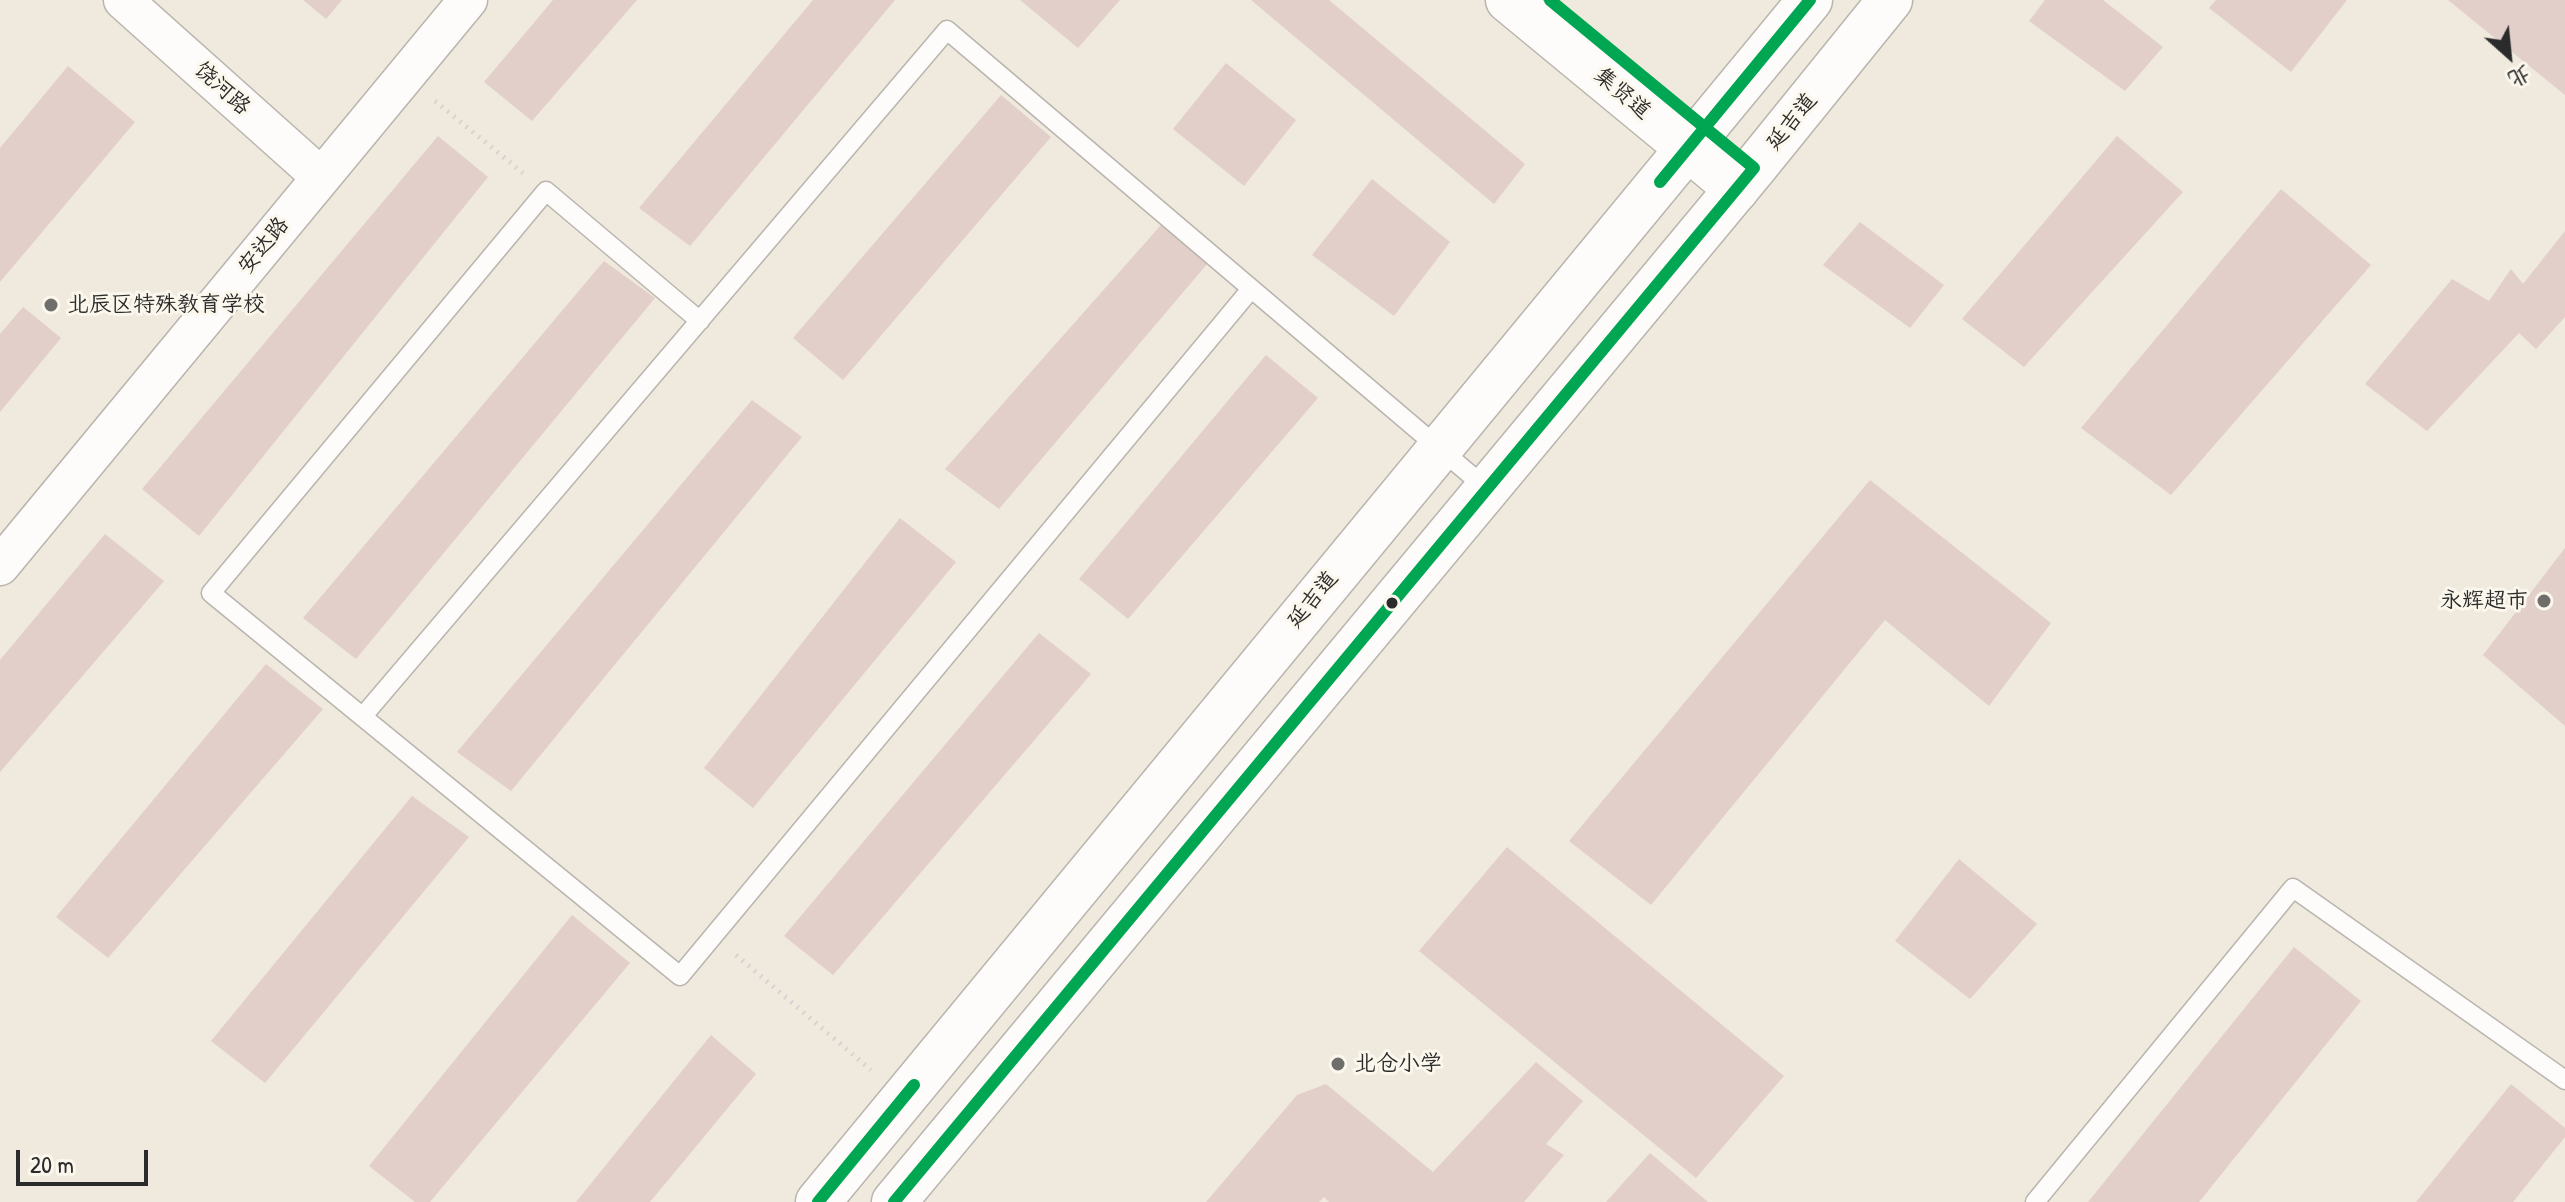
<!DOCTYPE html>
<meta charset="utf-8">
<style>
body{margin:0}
#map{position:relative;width:2565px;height:1202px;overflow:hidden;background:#f0e9de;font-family:"Patrick Hand","LXGW WenKai TC",sans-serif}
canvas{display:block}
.north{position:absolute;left:2469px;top:16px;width:80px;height:80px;-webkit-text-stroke:6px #fbf7ec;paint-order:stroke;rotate:153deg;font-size:22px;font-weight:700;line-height:32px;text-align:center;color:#2b2b2b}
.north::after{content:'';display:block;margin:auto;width:28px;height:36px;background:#2b2b2b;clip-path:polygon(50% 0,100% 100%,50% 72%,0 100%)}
.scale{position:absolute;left:16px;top:1150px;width:132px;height:36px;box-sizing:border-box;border:4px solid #2b2b2b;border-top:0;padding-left:10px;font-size:24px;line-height:28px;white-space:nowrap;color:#2b2b2b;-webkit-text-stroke:6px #fbf7ec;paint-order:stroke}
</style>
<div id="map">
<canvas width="2565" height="1202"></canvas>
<div class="north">北</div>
<div class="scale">20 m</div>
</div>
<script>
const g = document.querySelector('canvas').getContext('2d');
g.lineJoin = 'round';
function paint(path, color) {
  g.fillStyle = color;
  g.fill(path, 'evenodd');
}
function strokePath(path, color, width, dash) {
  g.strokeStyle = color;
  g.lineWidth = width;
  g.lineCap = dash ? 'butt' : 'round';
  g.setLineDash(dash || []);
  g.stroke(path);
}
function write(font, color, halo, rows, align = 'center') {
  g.font = font + ' "Patrick Hand","LXGW WenKai TC",sans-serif';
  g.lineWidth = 6;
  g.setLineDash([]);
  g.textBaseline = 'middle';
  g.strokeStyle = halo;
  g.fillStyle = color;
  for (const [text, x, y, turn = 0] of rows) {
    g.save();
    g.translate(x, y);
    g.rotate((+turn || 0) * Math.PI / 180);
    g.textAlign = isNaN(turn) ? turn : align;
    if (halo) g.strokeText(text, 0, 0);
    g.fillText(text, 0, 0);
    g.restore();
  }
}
paint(new Path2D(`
 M303,0h39l-16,19z
 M553,0h84l-105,121 -48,-39z
 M813,0h82l-205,246 -51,-38z
 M1020,0h100l-42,48z
 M1251,0h78l196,164 -31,40z
 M2045,0h58l60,47 -38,44 -96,-70z
 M2216,0h131l-56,72 -82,-64z
 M2448,0h117v95z
 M1226,63l70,57 -52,66 -71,-57z
 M68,66l67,56 -135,160v-134z
 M1001,95l50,42 -208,243 -50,-42z
 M438,136l50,41 -289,359 -57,-47z
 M2117,136l66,56 -159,175 -62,-48z
 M1372,179l78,63 -56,74 -82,-61z
 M2281,189l90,76 -200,230 -90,-67z
 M1860,222l84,63 -34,43 -87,-63z
 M1161,225l47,38 -209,246 -54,-40z
 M2565,231v86l-29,32 -17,-16 -92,98 -62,-47 87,-105 37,22 22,-32 12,15z
 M604,261l51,37 -299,361 -53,-41z
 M23,307l38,31 -61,74v-78z
 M1266,355l52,43 -190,221 -49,-40z
 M752,400l50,37 -291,354 -54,-39z
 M1870,480l181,143 -62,83 -104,-86 -234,285 -82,-64z
 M900,518l56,44 -203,246 -49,-40z
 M105,534l59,47 -164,191v-112z
 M2565,548v178l-82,-71z
 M1039,633l52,41 -258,301 -49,-39z
 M266,664l57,45 -215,249 -52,-41z
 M412,796l57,41 -204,246 -54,-42z
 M1507,847l277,229 -88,102 -277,-227z
 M1959,859l78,65 -67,75 -75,-58z
 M572,915l58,48 -200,239h-15l-46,-36z
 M2294,947l67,54 -162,201h-111z
 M711,1035l45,39 -106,128h-74z
 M1536,1062l47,39 -37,43 18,11 -40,47h-195l-5,-5 -5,5h-113l91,-107 29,-11 107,88z
 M2511,1084l54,44v9l-52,65h-97z
 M1650,1153l58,49h-102z`), '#e2cfc9');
const service = new Path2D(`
 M700,321l-154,-130 -335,402 469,383 571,-687
 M363,716l584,-686 539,458
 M2035,1202l258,-314 272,192`);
const minor = new Path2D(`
 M123,0l198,177
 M0,566l468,-566`);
const tertiary = new Path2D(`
 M1508,0l229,189`);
const secondary = new Path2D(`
 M818,1202l992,-1202
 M894,1202l860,-1034 136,-168`);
strokePath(service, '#b9b5ae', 21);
strokePath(minor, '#b9b5ae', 41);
strokePath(tertiary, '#b9b5ae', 47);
strokePath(secondary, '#b9b5ae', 47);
strokePath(new Path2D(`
 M435,101l88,72
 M736,955l135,115`), '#d6d4d1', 5, [2, 6]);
strokePath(service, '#fdfcfa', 18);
strokePath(minor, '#fdfcfa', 38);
strokePath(tertiary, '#fdfcfa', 44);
strokePath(secondary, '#fdfcfa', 44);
strokePath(new Path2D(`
 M1660,182l150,-182
 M818,1202l96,-117
 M894,1202l860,-1034 -204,-168`), '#00a651', 12);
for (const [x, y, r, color] of [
 [51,305,8,"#706e6a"],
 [2544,601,8,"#706e6a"],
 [1392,603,7,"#2b2b2b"],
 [1338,1064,8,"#706e6a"]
]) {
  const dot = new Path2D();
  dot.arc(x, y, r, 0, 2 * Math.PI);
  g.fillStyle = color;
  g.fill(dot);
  strokePath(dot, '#fbf7ec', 3);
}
write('22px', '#2b2b2b', '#fbf7ec', [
 ["饶河路",222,89,42],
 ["集贤道",1622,94,40],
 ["延吉道",1792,122,-51],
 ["安达路",264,246,-51],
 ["延吉道",1313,600,-51]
]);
write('22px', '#2b2b2b', '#fbf7ec', [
 ["北辰区特殊教育学校",67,305],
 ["永辉超市",2528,601,"right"],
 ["北仓小学",1354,1064]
], 'left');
</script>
